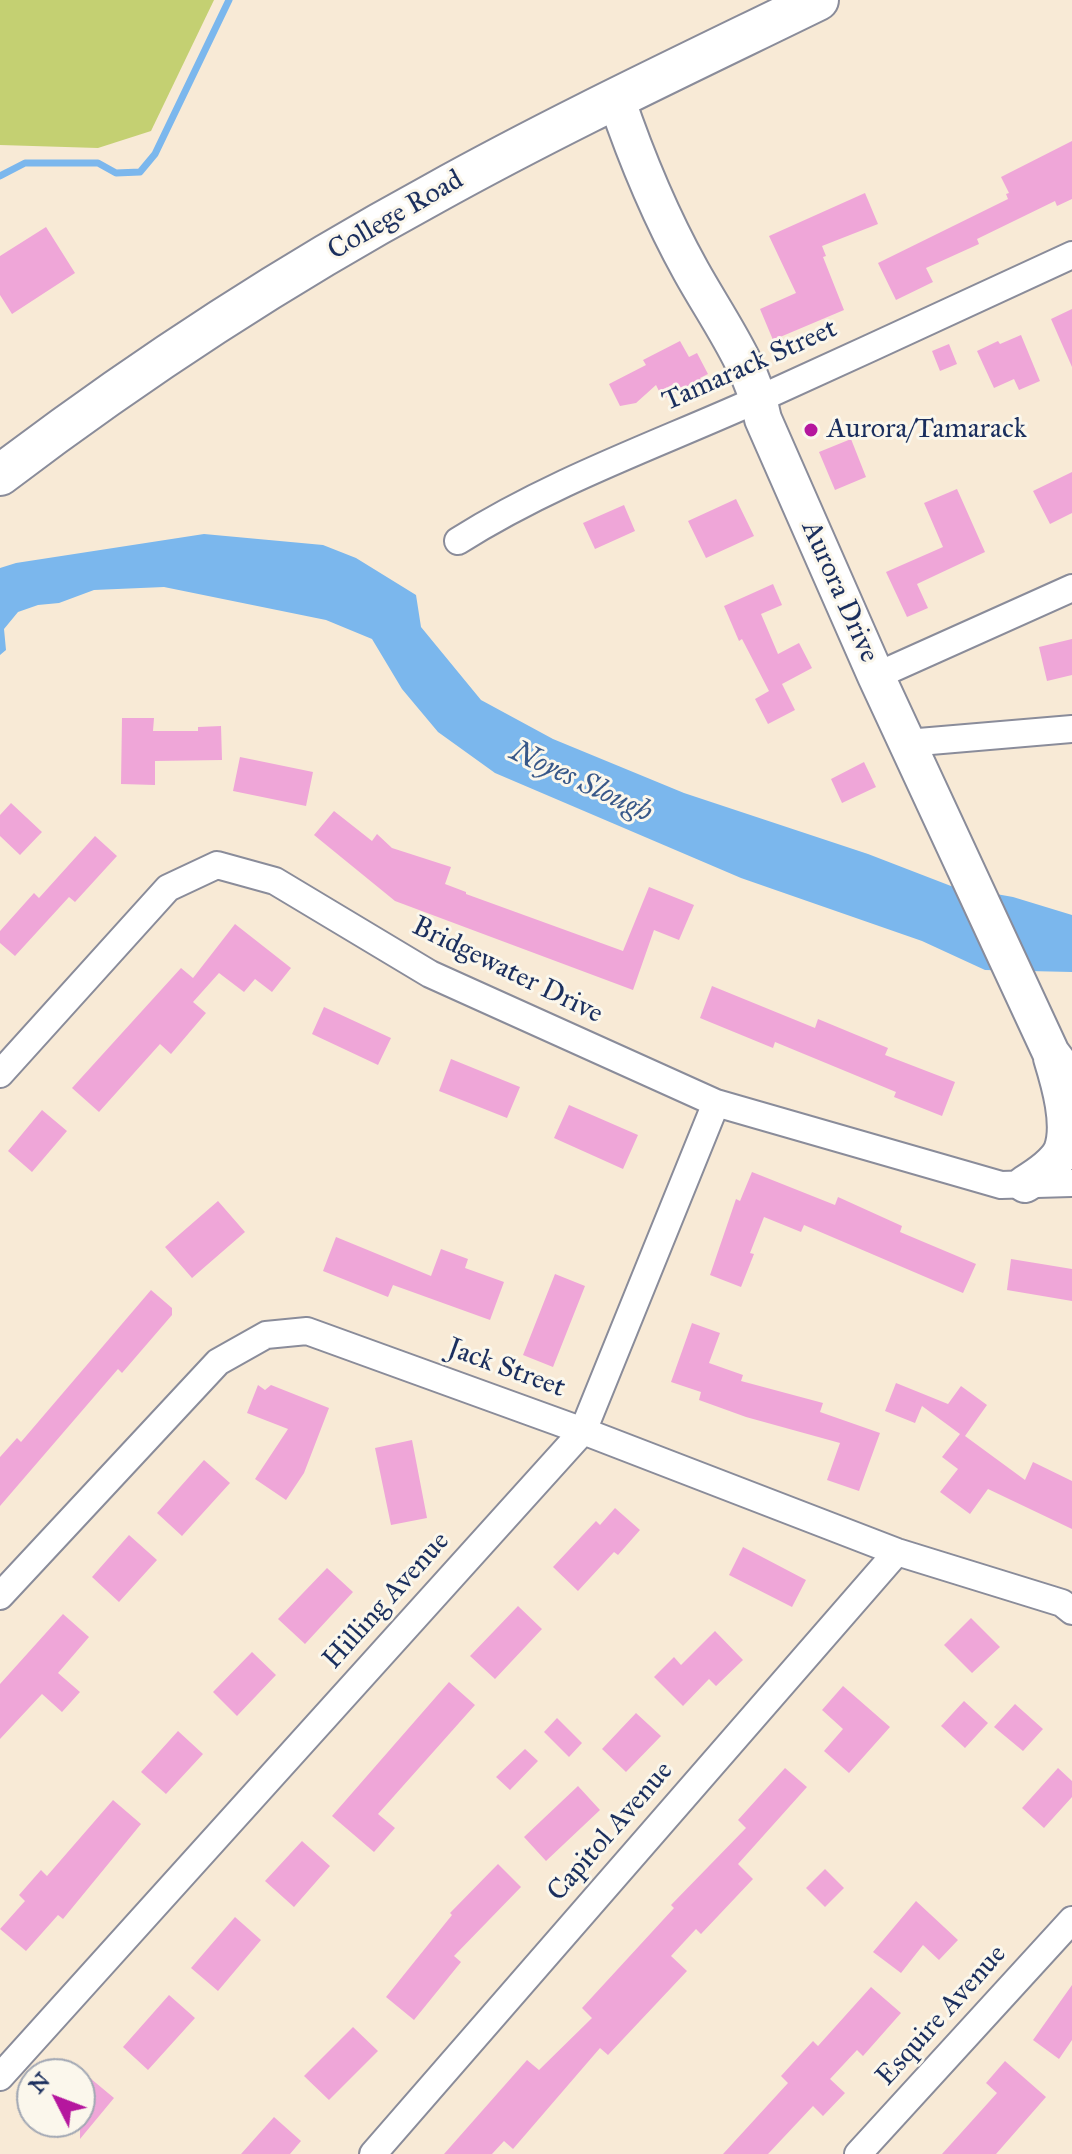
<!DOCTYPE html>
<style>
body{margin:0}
#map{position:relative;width:1072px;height:2154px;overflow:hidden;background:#f8ead6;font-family:"IM FELL Great Primer",serif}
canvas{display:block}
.north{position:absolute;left:16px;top:2058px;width:80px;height:80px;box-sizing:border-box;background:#fbf7ec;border:2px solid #a1a7b3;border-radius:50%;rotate:312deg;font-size:22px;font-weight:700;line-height:32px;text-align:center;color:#1b2f5e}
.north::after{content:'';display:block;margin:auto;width:28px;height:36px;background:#b5179e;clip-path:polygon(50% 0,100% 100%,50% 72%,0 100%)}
</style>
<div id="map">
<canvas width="1072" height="2154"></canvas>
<div class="north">N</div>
</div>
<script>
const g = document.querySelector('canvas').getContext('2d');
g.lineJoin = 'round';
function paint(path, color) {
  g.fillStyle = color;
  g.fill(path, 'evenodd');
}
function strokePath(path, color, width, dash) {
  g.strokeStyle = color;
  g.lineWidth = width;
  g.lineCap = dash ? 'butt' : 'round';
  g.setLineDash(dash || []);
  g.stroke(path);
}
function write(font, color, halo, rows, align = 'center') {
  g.font = font + ' "IM FELL Great Primer",serif';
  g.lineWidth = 6;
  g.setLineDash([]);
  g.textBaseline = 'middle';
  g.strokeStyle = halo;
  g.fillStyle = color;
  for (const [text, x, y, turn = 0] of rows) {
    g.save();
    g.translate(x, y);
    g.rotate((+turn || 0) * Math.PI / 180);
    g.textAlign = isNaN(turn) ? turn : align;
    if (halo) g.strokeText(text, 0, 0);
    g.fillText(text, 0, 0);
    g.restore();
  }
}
paint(new Path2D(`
 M0,0h214l-63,131 -53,17 -98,-3z`), '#c4d072');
paint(new Path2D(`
 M204,534l119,11 33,13 60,37 5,32 60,73 72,39 131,54 184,61 83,32 62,11 59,18v57l-87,-2 -63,-29 -181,-63 -246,-105 -57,-41 -36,-43 -30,-50 -46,-19 -162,-33 -70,3 -35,13 -21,2 -20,7 -14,17 2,21 -6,5v-87l16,-5z`), '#7bb7ed');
strokePath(new Path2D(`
 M0,176l25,-13h73l18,10 24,-1 15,-18 74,-154`), '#7bb7ed', 7);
paint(new Path2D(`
 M1072,141v58l-15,7 -2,-5 -78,38 2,5 -53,24 7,14 -37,18 -18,-37 130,-64 -2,-5 3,-1 -8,-16z
 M865,193l13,31 -56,22 4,10 -3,1 21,53 -71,30 -13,-31 36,-16 -27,-57z
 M46,227l29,46 -63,41 -12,-19v-39z
 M1072,309v58l-21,-48z
 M1021,335l19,46 -21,9 -5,-11 -20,9 -17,-37 21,-10 2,3z
 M680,341l9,16 8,-4 11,21 -8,4 1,2 -38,19 -7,-14 -20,18 -16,3 -11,-22 37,-19 -3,-5z
 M949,344l8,20 -17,7 -8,-20z
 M851,439l15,38 -31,13 -16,-38z
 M1072,472v41l-22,11 -17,-33z
 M957,489l28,63 -68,32 11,24 -21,9 -21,-45 57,-25 -19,-44z
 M736,499l18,37 -48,22 -18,-37z
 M624,505l11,26 -40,18 -12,-26z
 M773,584l9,21 -21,9 17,40 21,-11 13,25 -30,16 13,26 -27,14 -13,-25 14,-8 -27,-52 -3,2 -15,-35z
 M1072,639v36l-25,6 -8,-34z
 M122,718h32l-1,13h45v-4l23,-1 1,34 -67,1v24l-34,-1z
 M240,757l73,15 -7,34 -73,-15z
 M864,762l12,25 -34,16 -11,-24z
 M11,803l31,29 -22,23 -20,-19v-21z
 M334,811l38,30 5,-7 15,14 59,19 -6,17 21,8v2l157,57 26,-64 45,18 -15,35 -25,-10 -21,60 -238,-89 -81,-66z
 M95,836l22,20 -42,46 -6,-5 -54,59 -15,-13v-12l34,-38 5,5z
 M235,924l56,44 -19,24 -17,-13 -11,13 -25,-19 -26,29 13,11 -35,41 -11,-10 -61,68 -27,-24 109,-120 12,10z
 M712,986l103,42 3,-9 70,29 -3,7 70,27 -13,34 -48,-19 2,-5 -121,-50 -2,6 -73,-30z
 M324,1007l67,31 -13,27 -66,-31z
 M451,1059l69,28 -13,31 -68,-27z
 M569,1105l69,30 -15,34 -69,-31z
 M42,1110l25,21 -35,41 -24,-21z
 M752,1172l83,33 3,-8 64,29 -2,6 76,32 -13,29 -159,-68 -3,7 -37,-15 -14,36 4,1 -13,33 -31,-12 26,-76 4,2z
 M218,1201l27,31 -53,46 -27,-31z
 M336,1237l95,39 10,-27 27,10 -3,9 39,14 -14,38 -97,-35 -5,12 -65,-26z
 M1011,1259l61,10v32l-65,-11z
 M555,1274l30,12 -32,81 -30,-12z
 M151,1290l21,18v7l-50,58 -4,-4 -118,137v-49l17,-19 4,4z
 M692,1323l28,10 -11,30 34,12 -2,6 82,22 -3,9 60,21 -21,58 -32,-11 13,-37 -94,-26 -47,-17 2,-8 -30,-10z
 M896,1383l52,21 13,-18 26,19 -22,31 60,44 8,-18 39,19v48l-84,-40 -18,25 -30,-22 18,-23 -16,-12 18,-23 -38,-28 -7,17 -30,-12z
 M258,1385l7,5 6,-5 58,23 -25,65 -18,27 -31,-21 33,-50 -41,-16z
 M412,1440l15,78 -36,7 -16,-77z
 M204,1460l26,23 -48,53 -25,-23z
 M615,1508l25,22 -22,25 -4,-3 -36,39 -25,-24 43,-46 4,4z
 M129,1535l28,25 -38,42 -27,-25z
 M743,1547l63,33 -14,27 -63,-32z
 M327,1568l26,24 -48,52 -27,-25z
 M518,1606l24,23 -47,50 -25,-23z
 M63,1614l26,23 -31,36 22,19 -18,20 -20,-18 -42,45v-55z
 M971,1618l29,29 -28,26 -28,-28z
 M715,1631l28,29 -27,26 -7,-7 -26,27 -29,-29 20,-20 7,8z
 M252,1652l24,23 -39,41 -24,-24z
 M449,1682l26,23 -97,109 17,14 -21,24 -42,-36z
 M843,1686l47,41 -41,46 -25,-22 19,-22 -21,-19z
 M964,1701l24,22 -23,25 -24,-22z
 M1015,1704l28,25 -20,22 -29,-24z
 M636,1713l25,23 -35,36 -24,-23z
 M557,1718l25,25 -13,14 -25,-25z
 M178,1731l25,23 -37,40 -25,-22z
 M525,1749l13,12 -28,29 -14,-13z
 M785,1768l22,19 -69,77 15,15 -52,55 -5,-5 -25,27 16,15 -79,84 -8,-7 -87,101 -9,-8 -12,13h-48l83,-94 12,10 53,-52 -10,-10 92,-100 -3,-3 75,-77 -8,-8z
 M1058,1768l14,13v16l-28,31 -22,-20z
 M578,1786l22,24 -54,51 -22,-24z
 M113,1800l28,24 -78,95 -5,-4 -32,36 -26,-22 25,-28 -6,-6 22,-25 6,6z
 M302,1841l28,25 -36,41 -29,-26z
 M498,1864l23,23 -67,69 7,6 -47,58 -28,-23 66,-82 -2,-2z
 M825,1869l19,19 -19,19 -19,-19z
 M916,1901l42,39 -19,20 -16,-15 -22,28 -28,-21z
 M235,1917l26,23 -43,51 -27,-23z
 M1072,1985v55l-13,19 -26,-19z
 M871,1987l30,26 -38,43 -6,-6 -27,29 15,14 -22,23 -10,-10 -45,48h-45l65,-71 -7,-7 32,-35 5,5z
 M169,1995l26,23 -47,52 -25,-23z
 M353,2027l25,24 -49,49 -25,-24z
 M1005,2061l41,36 -50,57h-54l55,-61 -11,-10z
 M90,2078l24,20 -34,41v-49z
 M274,2117l27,24 -11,13h-49z`), '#efa6d8');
const street = new Path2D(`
 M458,541c95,-60 201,-97 303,-143 104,-47 207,-95 311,-143
 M876,676l196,-88
 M907,743l165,-14
 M0,1074l168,-186 49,-23 58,16 155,93 286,129 285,82 71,-2
 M0,1596l218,-234 48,-27 41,-4 276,100 314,121 165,51 10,8
 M0,2077l583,-646 133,-328
 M373,2154l524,-602
 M858,2154l214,-234`);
const secondary = new Path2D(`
 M616,98c20,59 45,119 75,173 26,47 62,95 72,148l113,257 175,377 21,28
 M1025,1184c13,-8 30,-19 37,-33 10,-26 -2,-67 -10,-93`);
const primary = new Path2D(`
 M0,475c137,-104 282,-199 433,-281 126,-70 256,-131 385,-194`);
strokePath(street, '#8a8c9a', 30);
strokePath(secondary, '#8a8c9a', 40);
strokePath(primary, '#8a8c9a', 44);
strokePath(street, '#fff', 26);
strokePath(secondary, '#fff', 36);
strokePath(primary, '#fff', 40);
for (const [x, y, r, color] of [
 [811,430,8,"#b5179e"]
]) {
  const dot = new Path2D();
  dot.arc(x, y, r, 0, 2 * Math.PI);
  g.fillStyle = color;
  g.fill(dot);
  strokePath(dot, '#fbf7ec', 3);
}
write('28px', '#1b2f5e', '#fbf7ec', [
 ["College Road",396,216,-30],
 ["Tamarack Street",750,366,-24],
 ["Aurora Drive",839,592,66],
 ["Bridgewater Drive",507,971,26],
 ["Jack Street",506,1369,20],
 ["Hilling Avenue",387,1601,-48],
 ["Capitol Avenue",611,1832,-49],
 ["Esquire Avenue",942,2016,-48]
]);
write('28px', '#1b2f5e', '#fbf7ec', [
 ["Aurora/Tamarack",827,430]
], 'left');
write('italic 30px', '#385889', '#fbf7ec', [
 ["Noyes Slough",581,783,25]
]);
</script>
